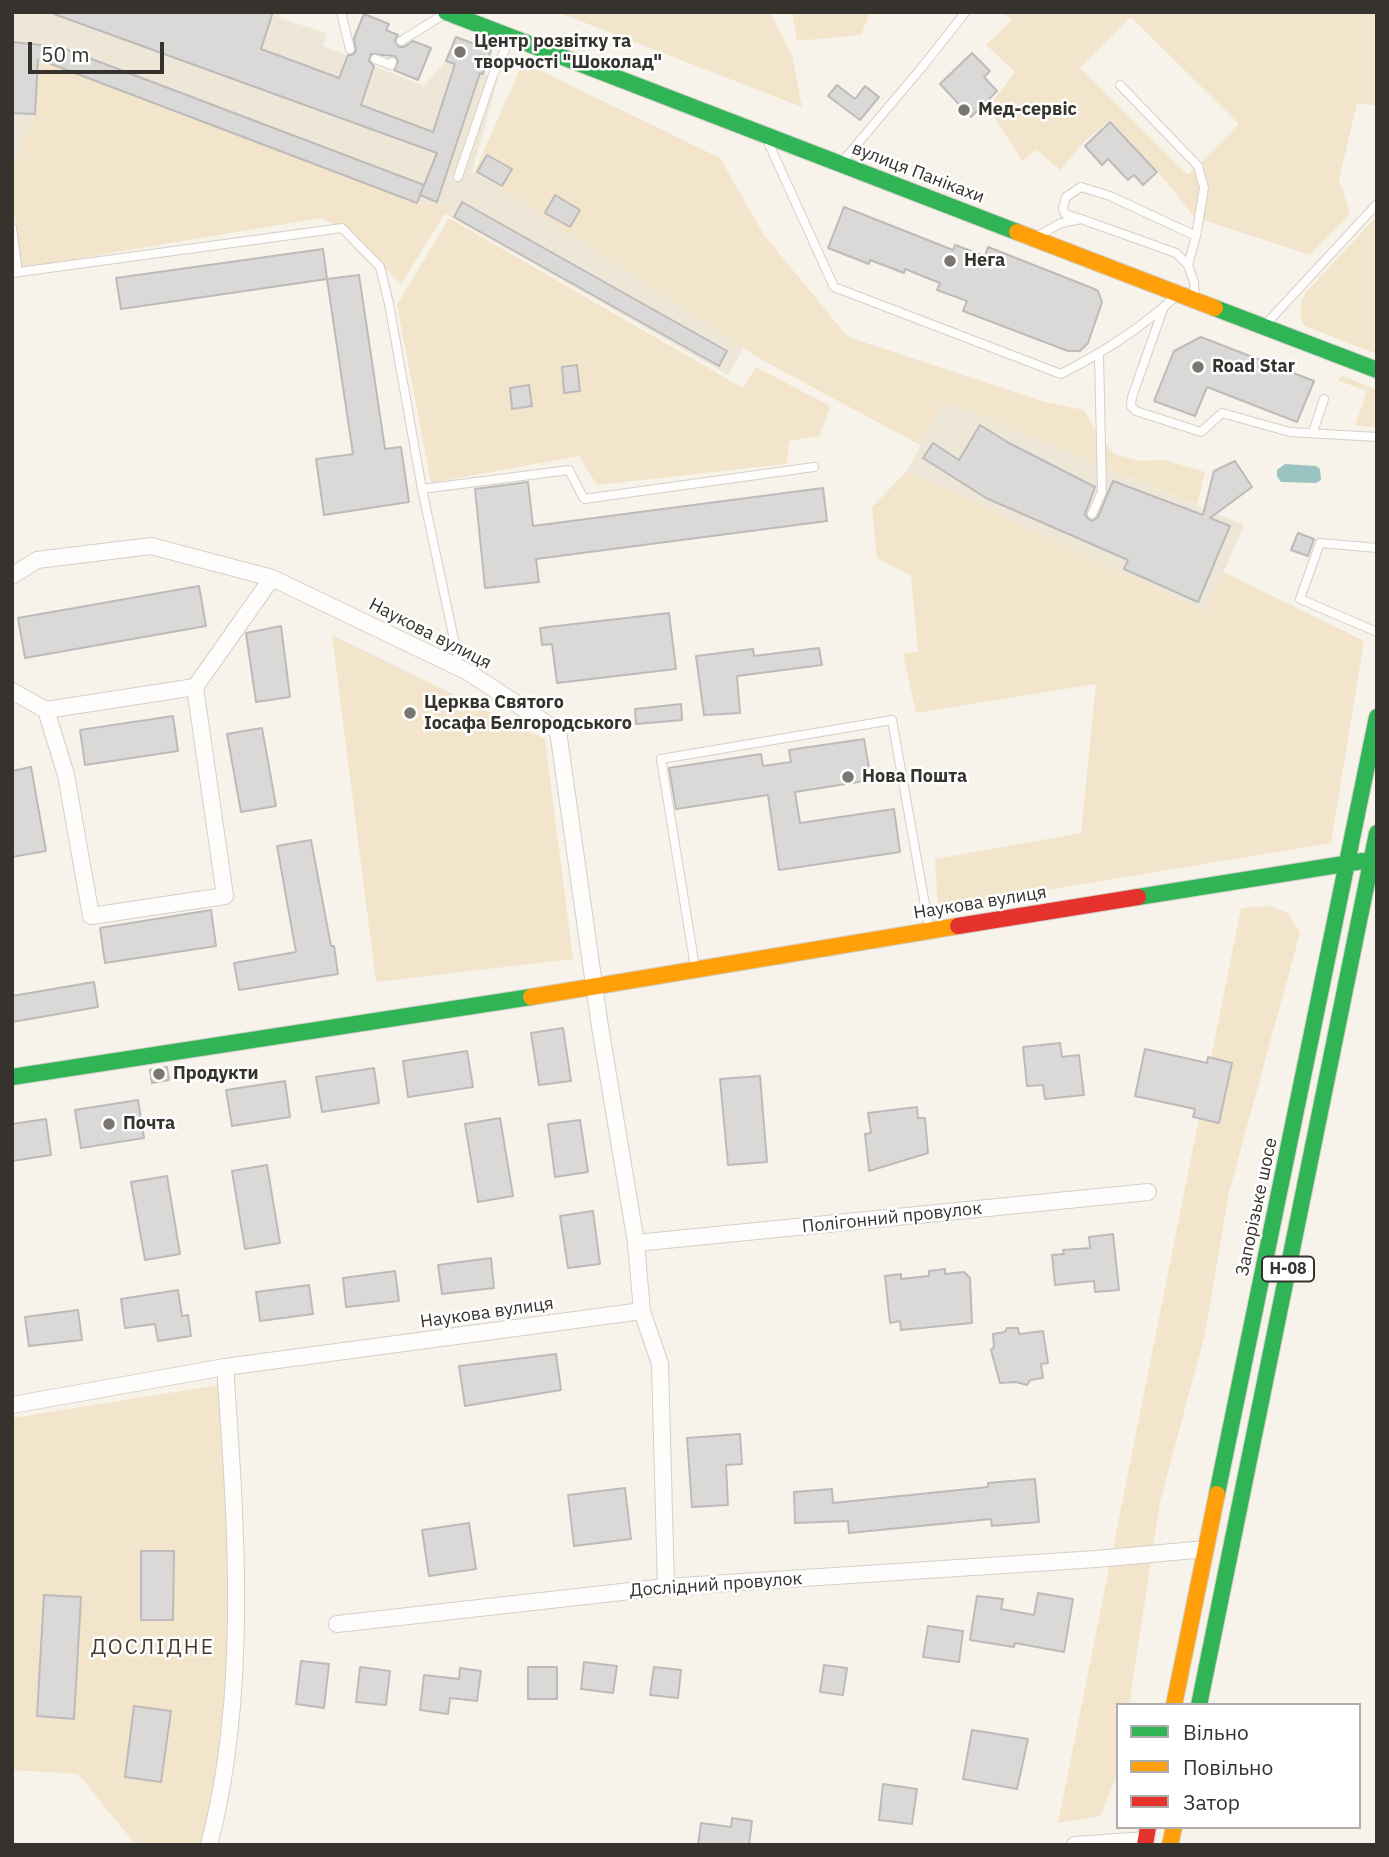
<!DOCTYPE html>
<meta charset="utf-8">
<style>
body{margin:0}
#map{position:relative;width:1389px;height:1857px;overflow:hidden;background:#f7f3ea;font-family:"IBM Plex Sans",sans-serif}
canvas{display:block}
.frame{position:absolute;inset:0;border:14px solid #36332e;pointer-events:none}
.legend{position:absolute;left:1116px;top:1703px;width:245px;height:126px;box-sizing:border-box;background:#fff;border:2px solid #afadab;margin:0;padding:9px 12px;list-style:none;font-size:21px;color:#36332e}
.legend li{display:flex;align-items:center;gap:14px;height:35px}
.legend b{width:35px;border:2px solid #afadab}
.scale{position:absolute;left:28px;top:42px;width:136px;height:32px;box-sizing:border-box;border:4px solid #36332e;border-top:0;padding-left:9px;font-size:21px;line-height:24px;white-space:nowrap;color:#36332e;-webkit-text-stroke:5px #fff;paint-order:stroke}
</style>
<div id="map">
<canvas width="1389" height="1857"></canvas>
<div class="frame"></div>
<ul class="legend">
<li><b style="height:9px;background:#30b455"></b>Вільно</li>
<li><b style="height:9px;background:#ff9f0a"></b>Повільно</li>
<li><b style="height:9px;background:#e5322d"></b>Затор</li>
</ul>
<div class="scale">50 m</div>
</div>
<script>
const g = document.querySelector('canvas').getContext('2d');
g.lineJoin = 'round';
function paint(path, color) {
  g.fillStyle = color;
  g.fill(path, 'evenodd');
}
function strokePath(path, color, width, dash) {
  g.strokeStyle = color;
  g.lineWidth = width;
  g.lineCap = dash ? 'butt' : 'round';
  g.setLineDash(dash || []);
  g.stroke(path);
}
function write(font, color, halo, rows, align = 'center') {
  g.font = font + ' "IBM Plex Sans",sans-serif';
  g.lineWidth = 5;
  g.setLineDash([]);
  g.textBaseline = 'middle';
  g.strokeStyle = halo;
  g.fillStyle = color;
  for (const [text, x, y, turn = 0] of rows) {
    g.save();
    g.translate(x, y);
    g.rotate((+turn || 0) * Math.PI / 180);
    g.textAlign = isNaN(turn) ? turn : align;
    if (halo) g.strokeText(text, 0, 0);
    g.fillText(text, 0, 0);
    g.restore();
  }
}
paint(new Path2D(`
 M12,12h270l-2,6 47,15 -4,13 101,40 22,-25 52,18 -26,92 283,158 -27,46 -291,-166 -377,-145 -48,111z
 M944,401l300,124 -38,87 -299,-141z`), '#eee7d7');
paint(new Path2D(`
 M557,12h213l22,43 10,52z
 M792,12h78l-9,23 -64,6z
 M1002,12h375v93l-20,-1 -18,75 11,35 -40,41 -116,-38 -37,-47 -47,-50 -26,22 -24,28 -23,-20 -15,11 -34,-54 27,-35 -29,-27 26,-25zM1131,17l108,107 -51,51 -108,-107z
 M38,61l15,4 364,138 32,4 -48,77 -59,-56 -21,-10 -300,50 -9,-70v-27l23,-57z
 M523,62l197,96 44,77 84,102 197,65 39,8 11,20 19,24 27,7 24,-1 40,12 -8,33 -253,-104 -24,44 -158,-85 -287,-189z
 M1377,216v138l-72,-28c-7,-10 -5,-22 0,-33z
 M449,218l294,170 13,-21 74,39 -10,30 -31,5 -2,23 -190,21 -18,-29 -148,27 -34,-178z
 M1343,376l34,14v37l-22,-1 12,-35 -30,-11z
 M907,471l299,141 18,-40 140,69 -33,202 -393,65 -3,-49 146,-26 15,-149 -180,29 -13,-59 15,-2 -7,-76 -34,-18 -5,-51z
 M332,635l213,104 28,220 -197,23z
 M1269,906l19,7 12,20 -71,259 -24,142 -45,168 -31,203h-11v68l-18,43 -42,7 183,-915z
 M219,1385l9,132 -1,173 -17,122 -7,33h-67l-58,-71 -66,-4v-352z`), '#f3e5cb');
paint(new Path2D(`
 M1285,464l31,2 4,3 1,11 -5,3 -35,-1 -4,-6v-6z`), '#9bc3c2');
const building = new Path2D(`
 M54,12h219l-12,37 78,29 9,-23h4l4,-4 -2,-13 10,-24 25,10 -3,6 12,5 -3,6 4,6h5l9,-6 18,7 -13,32 -24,-10 4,-9 -3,-5 -24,-2 -2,7 5,5 -13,39 72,27 22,-68 -9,-3 10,-24 35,13 -8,24 -3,-1 -43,129 -17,-7 17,-42 -383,-139z
 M12,42l48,5 364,138 -7,18 -379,-144 -3,55 -23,-1z
 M972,53l18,18 -6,6 13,14 -26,26 -31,-33z
 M837,85l18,14 10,-13 14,11 -19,23 -32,-24z
 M1110,122l47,50 -14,13 -9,-10 -6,5 -20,-21 -6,6 -17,-19z
 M487,155l25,14 -10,17 -25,-14z
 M555,195l25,15 -10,17 -25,-14z
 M462,202l265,149 -8,15 -265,-149z
 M844,207l109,43 2,-5 30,11 3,-9 104,41 6,3 4,11 -14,41 -8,8h-12l-105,-40 4,-10 -30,-11 3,-7 -35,-14 -1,4 -34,-13 -1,4 -41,-16z
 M323,249l4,30 -206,30 -5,-31z
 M359,275l26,174 16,-2 8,55 -85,13 -8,-56 37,-5 -26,-175z
 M1201,337l113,44 -17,41 -90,-35 -12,29 -41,-15 20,-50z
 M577,365l3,26 -16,2 -2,-26z
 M529,385l3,21 -20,3 -2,-21z
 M980,425l29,18 86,44 -10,27 2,4 5,3 6,-4 15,-36 90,34 11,-44 21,-10 17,26 -42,31 20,8 -32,76 -74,-33 4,-9 -142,-62 -63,-40 10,-15 26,17z
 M528,482l5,44 290,-38 4,33 -291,38 3,23 -54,6 -10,-99z
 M1298,533l16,6 -6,17 -17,-6z
 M199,586l7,40 -181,32 -7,-40z
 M669,613l7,56 -119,14 -5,-39 -10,1 -2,-17z
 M281,626l9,71 -34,5 -10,-69z
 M819,648l3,17 -85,11 3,37 -36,2 -8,-59 57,-7 1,7z
 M681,704l1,16 -46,4 -1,-15z
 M173,716l5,35 -93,14 -5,-35z
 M262,728l14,78 -35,6 -14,-78z
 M864,739l7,41 -76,12 5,31 94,-14 6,43 -121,18 -11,-75 -92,14 -7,-41 92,-14 2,12 28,-4 -2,-12z
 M31,767l15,84 -34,6v-86z
 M311,840l20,106h3l4,28 -99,16 -5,-27 62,-11 -19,-106z
 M211,910l5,36 -111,17 -5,-35z
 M94,982l4,25 -86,15v-26z
 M563,1028l8,53 -32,4 -8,-52z
 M1060,1043l2,14 17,-2 5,40 -39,4 -2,-14 -16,1 -4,-39z
 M1145,1049l62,14 1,-6 24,6 -13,60 -26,-6 2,-8 -60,-13z
 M467,1051l6,36 -65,10 -5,-36z
 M167,1067l2,13 -17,3 -2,-13z
 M374,1068l5,35 -57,9 -6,-35z
 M760,1076l7,86 -39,3 -8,-86z
 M285,1081l5,36 -58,9 -6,-36z
 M138,1100l6,38 -63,10 -6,-38z
 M917,1107l1,11h7l3,35 -59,18 -4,-37 6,-1 -3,-20z
 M500,1118l13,78 -35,6 -13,-78z
 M46,1119l5,36 -39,6v-37z
 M580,1120l8,52 -33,5 -7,-53z
 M267,1165l13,78 -35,6 -13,-78z
 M167,1176l13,78 -35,6 -14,-78z
 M593,1211l7,53 -32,4 -8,-52z
 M1113,1234l6,56 -24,2 -1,-11 -39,4 -3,-30 12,-1 -1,-4 27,-2 -1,-11z
 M491,1258l3,30 -52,6 -4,-29z
 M945,1269v5l19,-2 6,6 2,45 -71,7 -1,-9 -10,2 -5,-47 16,-2v5l28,-3v-5z
 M395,1271l4,30 -53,6 -3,-29z
 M309,1285l4,29 -53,7 -4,-29z
 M178,1290l4,26 6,-1 3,21 -33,5 -3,-17 -30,4 -4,-29z
 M78,1310l4,30 -53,6 -4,-29z
 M1007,1328h11l1,6 24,-3 5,32 -7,1 2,14 -13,2 -3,5 -11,-3 -16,1 -9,-33 3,-3 -1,-13 12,-2z
 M556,1354l5,36 -96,16 -6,-40z
 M740,1434l2,30 -16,1 2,40 -36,2 -5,-69z
 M1035,1479l4,43 -47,4 -1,-7 -142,14 -1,-12 -53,2 -1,-31 38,-3 1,14 155,-16v-4z
 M625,1488l6,51 -57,7 -6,-51z
 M469,1523l7,46 -47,7 -7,-46z
 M141,1551h33l-1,69h-32z
 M1038,1593l35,6 -9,53 -49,-9 -1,4 -44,-7 7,-44 26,3 -2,10 33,6z
 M44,1595l37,2 -7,122 -37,-3z
 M928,1626l35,5 -4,31 -36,-5z
 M301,1661l28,3 -5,44 -28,-4z
 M584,1662l33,4 -4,27 -32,-4z
 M824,1665l23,3 -4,27 -23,-3z
 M360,1667l30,4 -4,34 -30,-3z
 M528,1667h29v32h-29z
 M654,1667l27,3 -3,28 -28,-3z
 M460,1668l21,3 -4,30 -27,-3 -2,16 -28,-4 4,-35 35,4z
 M134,1706l37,5 -10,71 -36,-5z
 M972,1730l56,9 -11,50 -54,-10z
 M883,1784l34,5 -5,35 -33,-4z
 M732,1818l20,3 -3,24h-51l3,-22 30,4z`);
paint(building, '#dad9d8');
strokePath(building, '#bdbbba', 2);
const lane = new Path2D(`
 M341,12l9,37
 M401,41l45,-28
 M375,59l16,6 1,-3
 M768,142l66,145 227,87c41,-21 82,-47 116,-79
 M842,162l81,-96 41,-52
 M458,177l35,-102 17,-36
 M1081,219l-16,-5 -2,-6 3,-11 15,-10 29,9 86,40 8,-48 -6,-22 -78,-81
 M12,228l6,44
 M1038,236l23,-13 20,-4 95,34 12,12 6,17 1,14
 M1188,265l8,-29
 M12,273l330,-45 38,39 9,37 33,185 38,179
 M1163,309l-31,88 -1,9 5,5 65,21 21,-19 68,19 87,5
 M1266,324l111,-120
 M1313,432l11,-33
 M422,489l147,-19 15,29 230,-32
 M1092,514l10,-22 -3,-138
 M1377,548l-57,-5 -20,56 77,33
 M695,967l-34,-208 231,-39 37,207`);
const street = new Path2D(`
 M12,576l25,-16 114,-14 121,32 196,94 90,59 42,296 36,216 6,68 -417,56 -213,38
 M12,691l34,19 20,65 25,141 134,-20 -30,-209
 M46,710l149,-23 77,-109
 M636,1243l512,-51
 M642,1311l18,53 6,223
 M337,1624l329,-37 430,-28 110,-10
 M209,1845c40,-151 27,-324 16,-478
 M1075,1845l71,-5`);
const fast = new Path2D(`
 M446,12l571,220
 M1215,308l162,62
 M1138,897l225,-36
 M12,1077l519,-80
 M1217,1494l160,-777
 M1199,1705l178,-872`);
const slow = new Path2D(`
 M1017,232l198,76
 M531,997l427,-71
 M1174,1705l43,-211
 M1170,1845l4,-18`);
const jam = new Path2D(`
 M958,926l180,-29
 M1145,1845l3,-18`);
strokePath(lane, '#d3d0c9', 10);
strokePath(street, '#d3d0c9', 18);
strokePath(fast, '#d3d0c9', 18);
strokePath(slow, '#d3d0c9', 18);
strokePath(jam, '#d3d0c9', 18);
strokePath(lane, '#fefdfc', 8);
strokePath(street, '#fefdfc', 16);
strokePath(fast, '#30b455', 16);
strokePath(slow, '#ff9f0a', 16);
strokePath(jam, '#e5322d', 16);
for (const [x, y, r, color] of [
 [460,52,7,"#7a7670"],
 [964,110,7,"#7a7670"],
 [950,261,7,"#7a7670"],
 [1198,367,7,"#7a7670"],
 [410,713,7,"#7a7670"],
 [848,777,7,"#7a7670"],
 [159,1074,7,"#7a7670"],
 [109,1124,7,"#7a7670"]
]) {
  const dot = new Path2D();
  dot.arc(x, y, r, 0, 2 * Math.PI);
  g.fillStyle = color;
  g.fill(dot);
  strokePath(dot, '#fff', 2.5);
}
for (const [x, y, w] of [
 [1288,1269,52]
]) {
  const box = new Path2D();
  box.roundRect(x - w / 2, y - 12.5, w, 25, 5);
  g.fillStyle = '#fff';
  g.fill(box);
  strokePath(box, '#36332e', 2);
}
write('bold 16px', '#36332e', null, [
 ["Н-08",1288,1269]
]);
write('bold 18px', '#36332e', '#fff', [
 ["Центр розвітку та",474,42],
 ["творчості \"Шоколад\"",474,63],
 ["Мед-сервіс",978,110],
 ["Нега",964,261],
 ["Road Star",1212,367],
 ["Церква Святого",424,703],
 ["Іосафа Белгородського",424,724],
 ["Нова Пошта",862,777],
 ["Продукти",173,1074],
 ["Почта",123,1124]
], 'left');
write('18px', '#36332e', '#fff', [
 ["вулиця Панікахи",918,173,21],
 ["Наукова вулиця",430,634,27],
 ["Наукова вулиця",980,903,-9],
 ["Запорізьке шосе",1257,1207,-78],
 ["Полігонний провулок",892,1218,-6],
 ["Наукова вулиця",487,1313,-8],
 ["Дослідний провулок",716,1585,-4]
]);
g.letterSpacing = '2px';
write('21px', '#423c30', '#fff', [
 ["ДОСЛІДНЕ",153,1648]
]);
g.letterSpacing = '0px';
</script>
